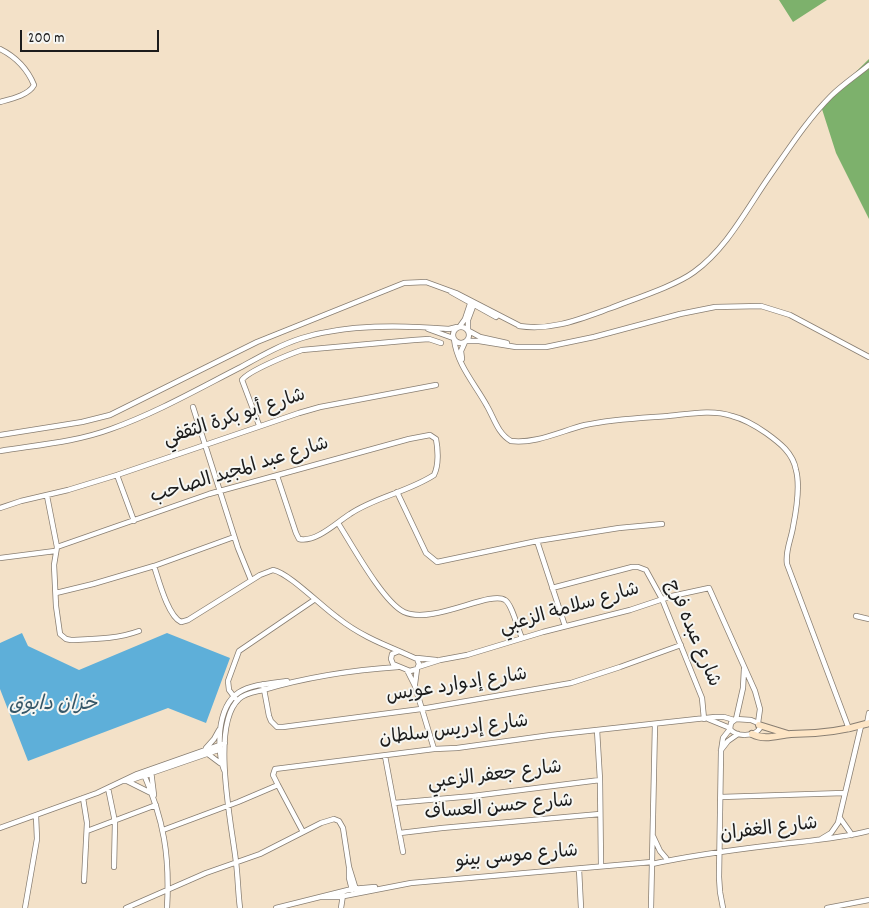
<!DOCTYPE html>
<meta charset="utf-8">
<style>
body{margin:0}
#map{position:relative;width:869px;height:908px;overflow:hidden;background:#f3e1c8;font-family:Dekko,sans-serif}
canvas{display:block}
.scale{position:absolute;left:20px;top:30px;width:139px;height:22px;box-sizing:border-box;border:2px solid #1c1c1c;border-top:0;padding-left:6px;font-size:15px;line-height:18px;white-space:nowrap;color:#1c1c1c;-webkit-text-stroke:4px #f6f6f2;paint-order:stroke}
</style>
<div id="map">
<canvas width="869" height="908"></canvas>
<div class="scale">200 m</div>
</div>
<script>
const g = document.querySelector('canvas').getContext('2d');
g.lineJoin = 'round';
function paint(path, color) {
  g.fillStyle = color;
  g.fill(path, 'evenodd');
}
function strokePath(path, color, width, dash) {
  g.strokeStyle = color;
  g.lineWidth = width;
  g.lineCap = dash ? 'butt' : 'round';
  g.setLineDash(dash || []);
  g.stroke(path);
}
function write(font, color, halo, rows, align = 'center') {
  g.font = font + ' Dekko,"Playpen Sans Arabic",sans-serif';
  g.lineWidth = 4;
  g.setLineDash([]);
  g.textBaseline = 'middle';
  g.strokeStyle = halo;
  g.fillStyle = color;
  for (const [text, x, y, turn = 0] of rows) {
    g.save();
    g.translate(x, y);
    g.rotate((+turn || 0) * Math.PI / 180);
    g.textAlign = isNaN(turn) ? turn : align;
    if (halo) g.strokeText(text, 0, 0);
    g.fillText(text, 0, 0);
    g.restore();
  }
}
paint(new Path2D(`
 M779,0h48l-34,22z
 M869,59v160l-33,-66 -15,-47z`), '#7db16c');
paint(new Path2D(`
 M22,633l6,13 51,24 88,-37 63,25 -24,65 -38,-15 -140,53 -28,-72v-46z`), '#5eafd9');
const street = new Path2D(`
 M0,49c16,8 27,19 34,36 -5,10 -23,14 -34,17
 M451,292l45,25
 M460,326l5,-7 6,-18
 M519,326c33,5 61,-7 92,-18 23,-9 64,-22 83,-36 33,-24 52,-62 75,-95 19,-27 38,-57 62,-81 11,-11 26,-21 38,-31
 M453 335a8 8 0 1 1 16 0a8 8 0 1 1-16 0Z
 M428,329l25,9
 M468,329v-9l6,-16
 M469,331l11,6 27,6
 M454,339c3,26 21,45 33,67 7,12 11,28 24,35 25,3 50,-10 74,-16 27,-6 55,-7 83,-9 20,-2 45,-7 64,0 12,3 24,10 34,17 14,10 27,20 30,37 4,15 0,42 -3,57 -2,13 -8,24 -6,37l62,165
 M467,341h12l37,6h30l48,-10 86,-23 35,-7 46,-1 29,9 79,42
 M462,359l-1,-8 4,-9
 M193,407l45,141 13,32
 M259,425l-17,-45c6,-9 48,-26 60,-30l112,-10 15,-1 12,4
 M0,435l82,-13 28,-7 147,-73 147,-59 22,-1 30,11 64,33
 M0,451c37,-6 76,-9 111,-22 45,-16 87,-40 130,-62 20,-11 39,-22 61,-29 46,-14 99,-13 147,-9l8,-2
 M117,475l17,46
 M397,492l29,61 11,9 100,-21 82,-13 43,-4
 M47,496l10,51 -3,18 2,41 4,28 6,5 5,1c23,-1 46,-1 68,-9
 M0,508l21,-7 47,-11 49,-15 182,-62 21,-6 116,-22
 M338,523c14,22 45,79 66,89 29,13 86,-22 101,-12 7,4 13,30 17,38
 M537,541l28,85
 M57,547l152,-53 200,-55 21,-4 6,4c2,10 3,26 -2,36 -26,17 -59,22 -84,39 -13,8 -34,29 -51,25l-3,-6 -19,-57
 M0,558l55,-7
 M154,566c5,15 14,50 27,56l7,-2 72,-45 13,-5c16,3 49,37 65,48 19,15 39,24 61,33
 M552,588l80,-21h6l8,3 16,29 40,99 2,21
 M56,593l37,-9 61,-18 80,-29
 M856,616l13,3
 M399,651l18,8 2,5 -2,5 -7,2 -17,-7 -2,-5 1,-5z
 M417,658l19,2
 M418,667l22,-7 27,-5 76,-23 87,-22 42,-14 37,-8 46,103 5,18 -2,14 2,5c-5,9 -24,9 -30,1l1,-6 5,-4 15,1 7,3
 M407,670l8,16 19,63
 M263,684l6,32 2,5 6,6h6l138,-18 150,-26 49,-16 61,-22
 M415,684l2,-15
 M235,698l-6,-8 -1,-9 11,-30 75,-51
 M708,719l22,9
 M736,719l7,-31 1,-19
 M867,724l2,-11
 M597,730l3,50 1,86
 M206,748l8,-9 5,-9
 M721,750l7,-9 10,-7
 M208,754l12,9
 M385,756l18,96
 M224,770c-5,-13 -5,-26 -4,-39 5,-45 29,-45 67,-50
 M151,771l3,24
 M143,772c21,48 27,84 24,136
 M124,781l7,-1 90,-31
 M127,781l24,12
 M108,788l7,34 -1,45
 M721,797l123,-4
 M83,798l4,25 -3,58
 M394,803l79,-7 127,-16
 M840,818l12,17
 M0,828l97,-35 40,-19 88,-31
 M163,830l75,-28 40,-17
 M87,831l69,-26
 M303,832l-25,-47 -5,-10 2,-6 159,-20 23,-1 94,-13 164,-18h9l10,3
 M400,833l42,-5 158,-14
 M653,836l7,15 6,7
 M821,839l10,-6 7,-10 23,-97
 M652,864c41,-9 80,-14 122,-19 32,-4 64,-6 95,-14
 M349,868v10l3,12
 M579,869l2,39
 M322,897h17l72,-14 241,-21
 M25,908l12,-69 -1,-23
 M126,908l80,-35 54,-19 61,-31 13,-4 5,2 4,7 6,39 8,26
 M240,908c-2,-15 -2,-30 -4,-46 -4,-36 -26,-137 3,-163 6,-6 16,-7 24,-9 44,-13 90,-20 135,-23
 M276,908l76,-19 23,-2
 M341,908l2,-13
 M651,908l4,-184
 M723,908l-3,-16 -1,-15 2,-126 2,-13 7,-9
 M827,908l42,-8`);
const secondary = new Path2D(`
 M759,725l29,9
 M752,734c13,7 26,1 39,0 27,0 52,-3 78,-11`);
strokePath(street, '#887e72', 6);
strokePath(secondary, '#887e72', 8);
strokePath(street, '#fff', 4.5);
strokePath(secondary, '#fde5c5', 6);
write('19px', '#1c1c1c', '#f6f6f2', [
 ["شارع أبو بكرة الثقفي",235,419,-18],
 ["شارع عبد المجيد الصاحب",240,472,-17],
 ["شارع سلامة الزعبي",570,610,-16],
 ["شارع عبده فرج",691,634,67],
 ["شارع إدوارد عويس",457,687,-9],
 ["شارع إدريس سلطان",454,732,-7],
 ["شارع جعفر الزعبي",495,777,-7],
 ["شارع حسن العساف",499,809,-5],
 ["شارع الغفران",769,831,-7],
 ["شارع موسى بينو",517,858,-5]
]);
write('italic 20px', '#365768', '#f6f6f2', [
 ["خزان دابوق",53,706]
]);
</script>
